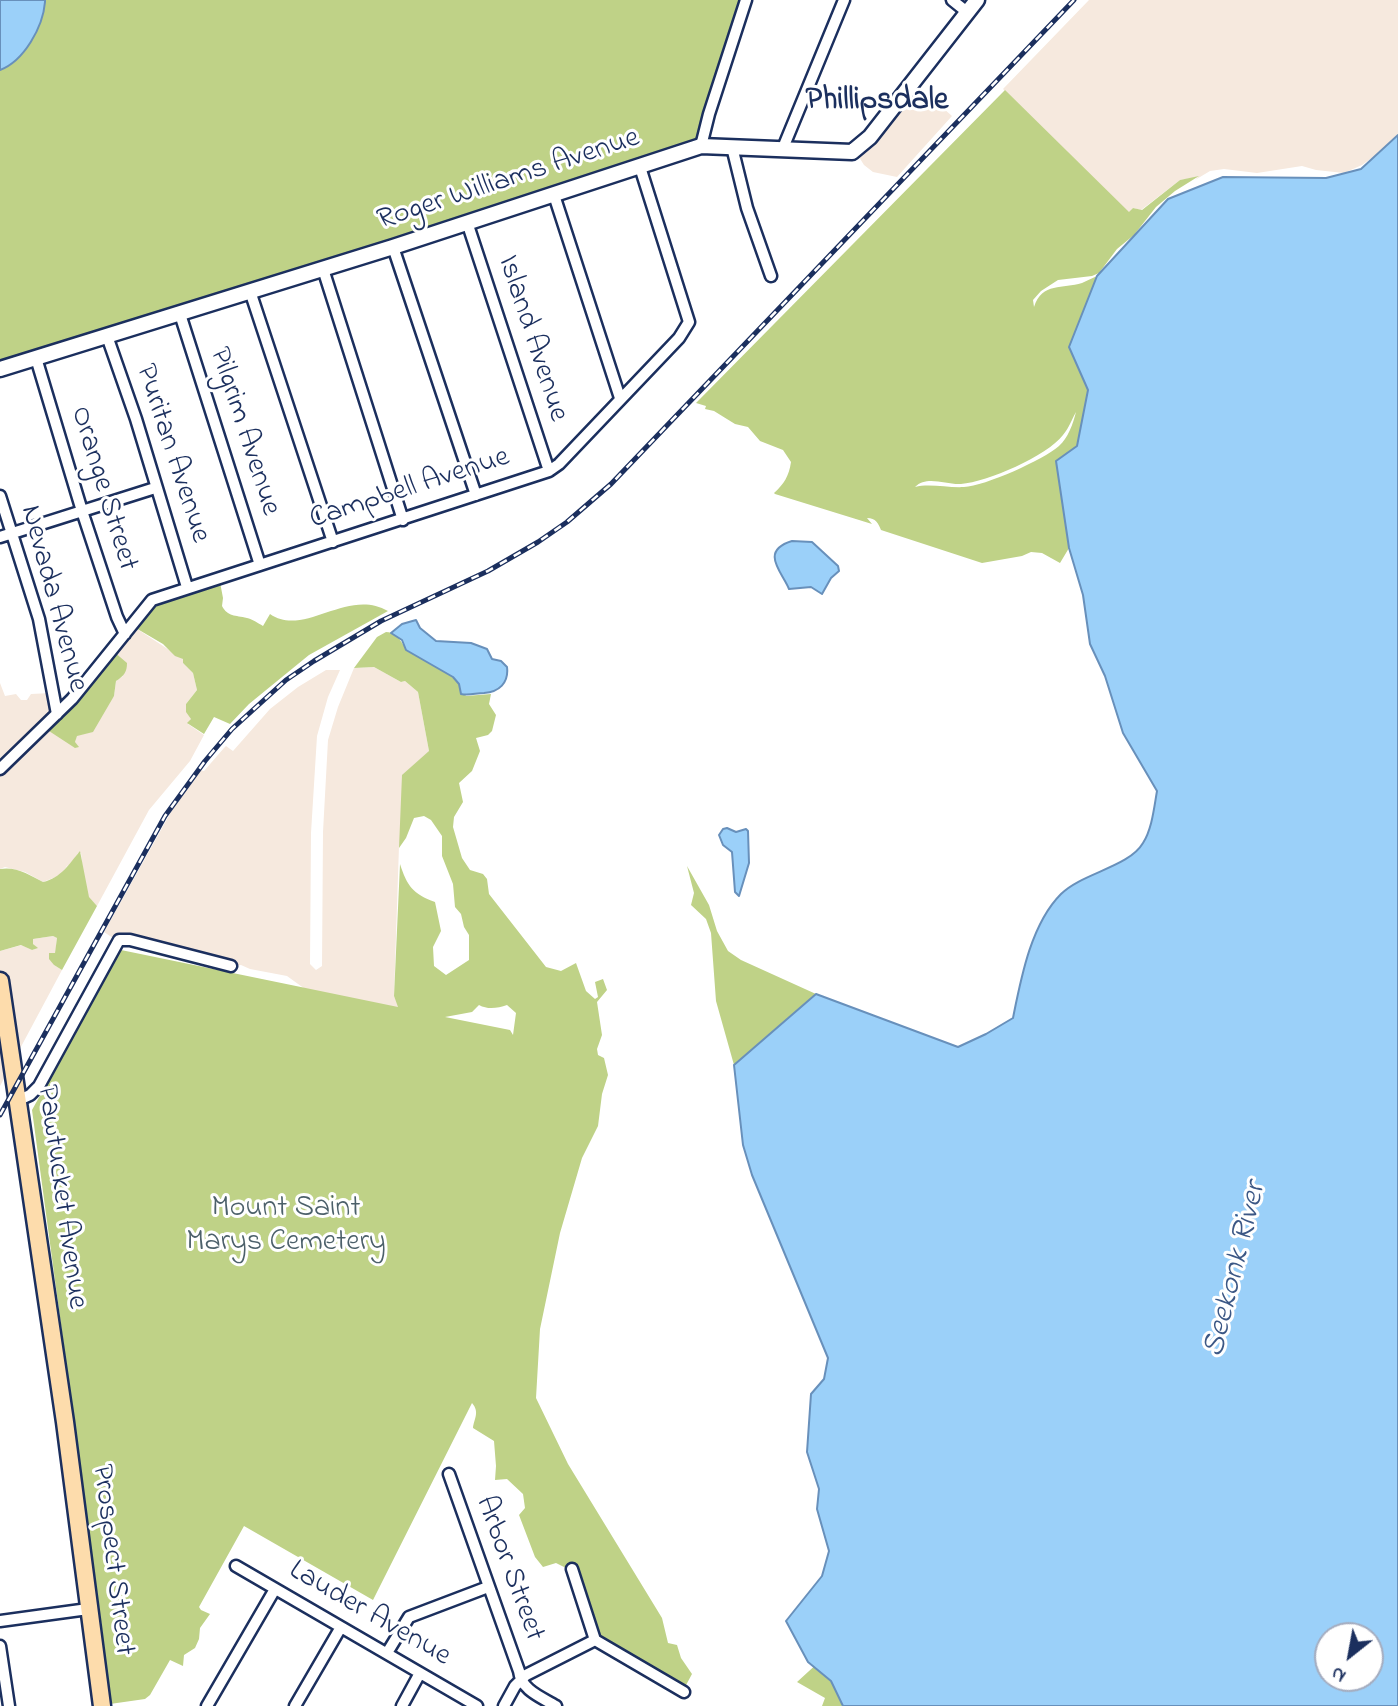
<!DOCTYPE html>
<style>
body{margin:0}
#map{position:relative;width:1398px;height:1706px;overflow:hidden;background:#fff;font-family:"Indie Flower",sans-serif}
canvas{display:block}
.north{position:absolute;left:1314px;top:1622px;width:70px;height:70px;box-sizing:border-box;background:#fff;border:2px solid #a4acbf;border-radius:50%;rotate:211deg;font-size:19px;font-weight:700;line-height:28px;text-align:center;color:#1b2f5e}
.north::after{content:'';display:block;margin:auto;width:24px;height:32px;background:#1b2f5e;clip-path:polygon(50% 0,100% 100%,50% 72%,0 100%)}
</style>
<div id="map">
<canvas width="1398" height="1706"></canvas>
<div class="north">N</div>
</div>
<script>
const g = document.querySelector('canvas').getContext('2d');
g.lineJoin = 'round';
function paint(path, color) {
  g.fillStyle = color;
  g.fill(path, 'evenodd');
}
function strokePath(path, color, width, dash) {
  g.strokeStyle = color;
  g.lineWidth = width;
  g.lineCap = dash ? 'butt' : 'round';
  g.setLineDash(dash || []);
  g.stroke(path);
}
function write(font, color, halo, rows, align = 'center') {
  g.font = font + ' "Indie Flower",sans-serif';
  g.lineWidth = 6;
  g.setLineDash([]);
  g.textBaseline = 'middle';
  g.strokeStyle = halo;
  g.fillStyle = color;
  for (const [text, x, y, turn = 0] of rows) {
    g.save();
    g.translate(x, y);
    g.rotate((+turn || 0) * Math.PI / 180);
    g.textAlign = isNaN(turn) ? turn : align;
    if (halo) g.strokeText(text, 0, 0);
    g.fillText(text, 0, 0);
    g.restore();
  }
}
paint(new Path2D(`
 M1089,0h309v139l-36,26 -18,8 -28,-3 -14,-4 -45,7 -33,-4 -14,2 -15,9 3,-3 -18,3 -39,30 -8,-2 -4,5 -126,-124z
 M909,88l11,7 4,-2 3,1 25,22 -55,61 -24,-5 -9,-7 -5,-8v-7z
 M134,627l49,32v4l10,10 4,17 -11,14 5,15 -3,5 16,11 -14,26 -41,49 -52,96 -8,-8 -5,-16 -3,-29h-3l-5,10 -6,3 -6,9 -18,7 -18,-10 -20,-5 -5,2v-186l5,13 11,-2 5,6h6l4,-6 20,-1 24,49 2,-7 37,-39 2,-15 7,-5 -10,-25z
 M374,667l27,15 4,-1 13,11 11,59 -30,95 -5,150 7,16 -78,-10 -36,-26 -37,-7 -9,-4 -14,2 -108,-25 -15,-10 72,-129 24,-33 4,1 20,-23 2,-2 7,5 37,-42 28,-22 28,-17h14l-12,27 -11,39 -6,97 -1,131 6,6 6,-4 1,-134 5,-92 10,-33 16,-39z
 M53,936l4,2 -3,27 8,5 -62,116v-135l22,-6 10,5 5,-2 -4,-4v-5z`), '#f6e9de');
paint(new Path2D(`
 M0,0h745l-42,143 -703,224z
 M1005,90l124,122 4,-4 9,2 38,-30 19,-4 -24,15 -19,16 -22,28 -17,14 -18,24 -7,3 -34,4 -17,11 -8,9 1,7c8,-25 29,-18 48,-24 5,-2 10,-5 15,-7l-28,71 19,43 -11,57 -21,14 13,87 -9,15 -18,-10 -11,-1 -9,4 -40,7 -101,-33c-3,-7 -5,-12 -14,-12l5,6 -97,-30 -1,-1c10,-9 15,-17 17,-31l-8,-12 -23,-9 -12,-14 -13,-3 -21,-13 -9,-2 1,-3 -10,-3zM1076,412c-3,12 -8,26 -17,34 -16,14 -74,40 -95,41 -16,1 -35,-4 -49,0 12,-12 31,-2 46,-3 26,-2 86,-28 102,-49 6,-7 9,-16 13,-23z
 M219,577l4,21 -1,8c6,11 13,9 25,12 5,1 11,5 16,8l7,-12c34,24 77,-27 118,-3l-79,44 -60,49 -19,20 -16,-7 -10,17 -17,-11 4,-4 -5,-7v-8l11,-14 -4,-17 -10,-10v-4l-8,-3 -12,-12 -29,-17 23,-29z
 M386,632c15,1 14,13 24,20 13,10 31,13 43,25 6,5 9,12 13,19l25,-2 -2,10 7,11 -4,16 -4,4 -12,3 4,13 -8,20 -13,12 4,19 -9,15 -1,10 9,31 8,12 13,4 4,5 2,15 57,73 15,4 15,-8 10,28 9,8 3,-2 -3,-15 8,-3 4,11 -10,12 5,33 -5,14 1,6 6,3 4,17 -6,19 -4,32 -16,32 -22,75 -20,96 -4,69 32,66 94,154 6,25 9,2 4,13 11,16 -7,13 -88,-48 -25,-68 -16,-8 -13,4 -8,-10 -16,-42 6,-7 -2,-14 -16,-15 -12,1 1,-14 -2,-25 -21,-13c1,-9 7,-16 -1,-25l-99,197 -129,-74 -45,81 2,3 9,4 -10,14 -1,11 -4,9 -11,7 -1,11 -13,-6 -20,35 -5,4 -42,6 -9,-66 9,-3 -71,-526 89,-160 277,57 -4,-11 6,-132c7,22 13,30 35,38l6,29 -8,16 1,19 12,9 23,-15v-25l-5,-8 -3,-13 -6,-7 -2,-23 -11,-28v-20l-11,-16 -7,-4 -10,2 -8,20 -7,10 3,-73 27,-24 -11,-59 -13,-11 -4,1 -27,-15 -20,1 23,-31zM479,1005c9,5 19,3 28,0l9,8 -3,22 -3,-5 -65,-13 27,-5z
 M113,651l14,12c0,9 -3,13 -11,18l-2,15 -21,36 -16,4 -2,6 4,5 -4,1 -26,-17 -3,-5z
 M80,851l9,46 8,9 -35,64 -8,-5 -5,-6v-6h6l2,-15 -4,-2 -20,3v5l5,4 -6,2 -11,-5 -21,6v-82c16,-3 30,6 43,13 18,-4 26,-18 37,-31z
 M687,866l22,39 8,26 11,20 13,9 75,34 -82,71 -18,-64 -5,-68 -5,-14 -15,-14 3,-12z
 M820,1661l41,45h-39l3,-8 -28,-16z`), '#bfd287');
const water = new Path2D(`
 M0,0h45v2c-2,25 -21,59 -45,68z
 M1398,135v1571h-555l-12,-25 -23,-19 -22,-41 36,-45 7,-25 -12,-42 2,-20 -12,-37 4,-58 13,-15 4,-21 -76,-183 -9,-30 -9,-80 82,-71 142,53 28,-13 27,-16c8,-40 18,-94 48,-124 21,-21 68,-27 82,-51 9,-14 11,-35 14,-52l-34,-58 -18,-57 -15,-32 -7,-49 -14,-47 -13,-87 21,-15 11,-56 -19,-43 28,-71 71,-77 55,-22 103,1 35,-9zM1328,1636h42v42h-42z
 M792,541l20,1 26,24 1,5 -8,7 -9,16 -11,-7 -22,2c-7,-17 -30,-38 3,-48z
 M416,620l4,8 16,13 35,2 16,6 5,10 9,2 6,6c2,16 -8,25 -23,26 -8,0 -15,3 -23,1l-2,-10 -6,-7 -47,-27 -4,-10 -11,-7 11,-9z
 M727,828l9,4 10,-3 2,2 1,32 -10,33 -4,-4 -3,-40 -9,-7 -4,-10 4,-6z`);
paint(water, '#9bd0f9');
strokePath(water, '#6890bb', 2);
const minor = new Path2D(`
 M952,0l15,12
 M701,146l8,-32 37,-114
 M732,147l15,61 24,68
 M783,148l61,-148
 M554,195l66,203
 M467,222l82,249
 M393,247l83,248
 M323,269l80,251
 M250,291l83,251
 M180,314l80,251
 M107,336l29,83 51,168
 M36,358l46,153 35,106 8,17
 M0,496l39,123 18,95
 M0,537l155,-49
 M0,769l72,-70 80,-99 397,-129 10,-7 120,-126 10,-16 -49,-155
 M19,1100l11,-5 9,-9 80,-146h11l101,26
 M449,1474l70,197c2,19 22,26 37,35
 M236,1566l241,140
 M572,1569l23,71 89,52
 M0,1621l88,-12
 M0,1646l9,60
 M387,1653l22,-36 79,-30
 M207,1706l68,-117
 M295,1706l46,-79
 M402,1706l18,-33
 M504,1706l11,-20 11,-11 69,-35`);
const secondary = new Path2D(`
 M0,369l393,-122 308,-101 151,6 18,-15 107,-137`);
const primary = new Path2D(`
 M0,981l65,441 37,284`);
strokePath(minor, '#1b2f5e', 15);
strokePath(secondary, '#1b2f5e', 19);
strokePath(primary, '#1b2f5e', 21);
strokePath(minor, '#fff', 10);
strokePath(secondary, '#fff', 14);
strokePath(primary, '#fddcac', 16);
const rail = new Path2D(`
 M0,1115l165,-299 40,-55 27,-32 54,-49 28,-19 67,-40 107,-50 50,-29 29,-20 44,-38 463,-484`);
strokePath(rail, '#1b2f5e', 5);
strokePath(rail, '#fff', 2.5, [8]);
write('30px', '#1b2f5e', '#fff', [
 ["Roger Williams Avenue",509,181,-18],
 ["Island Avenue",531,339,72],
 ["Pilgrim Avenue",243,432,72],
 ["Puritan Avenue",171,454,72],
 ["Orange Street",102,489,73],
 ["Campbell Avenue",410,490,-18],
 ["Nevada Avenue",52,599,75],
 ["Pawtucket Avenue",60,1197,82],
 ["Prospect Street",111,1560,83],
 ["Arbor Street",508,1569,70],
 ["Lauder Avenue",369,1615,30]
]);
write('30px', '#4c606a', '#fff', [
 ["Mount Saint",286,1210],
 ["Marys Cemetery",286,1244]
]);
write('bold 32px', '#1b2f5e', '#fff', [
 ["Phillipsdale",877,103]
]);
write('italic 32px', '#3b5785', '#fff', [
 ["Seekonk River",1237,1270,-76]
]);
</script>
